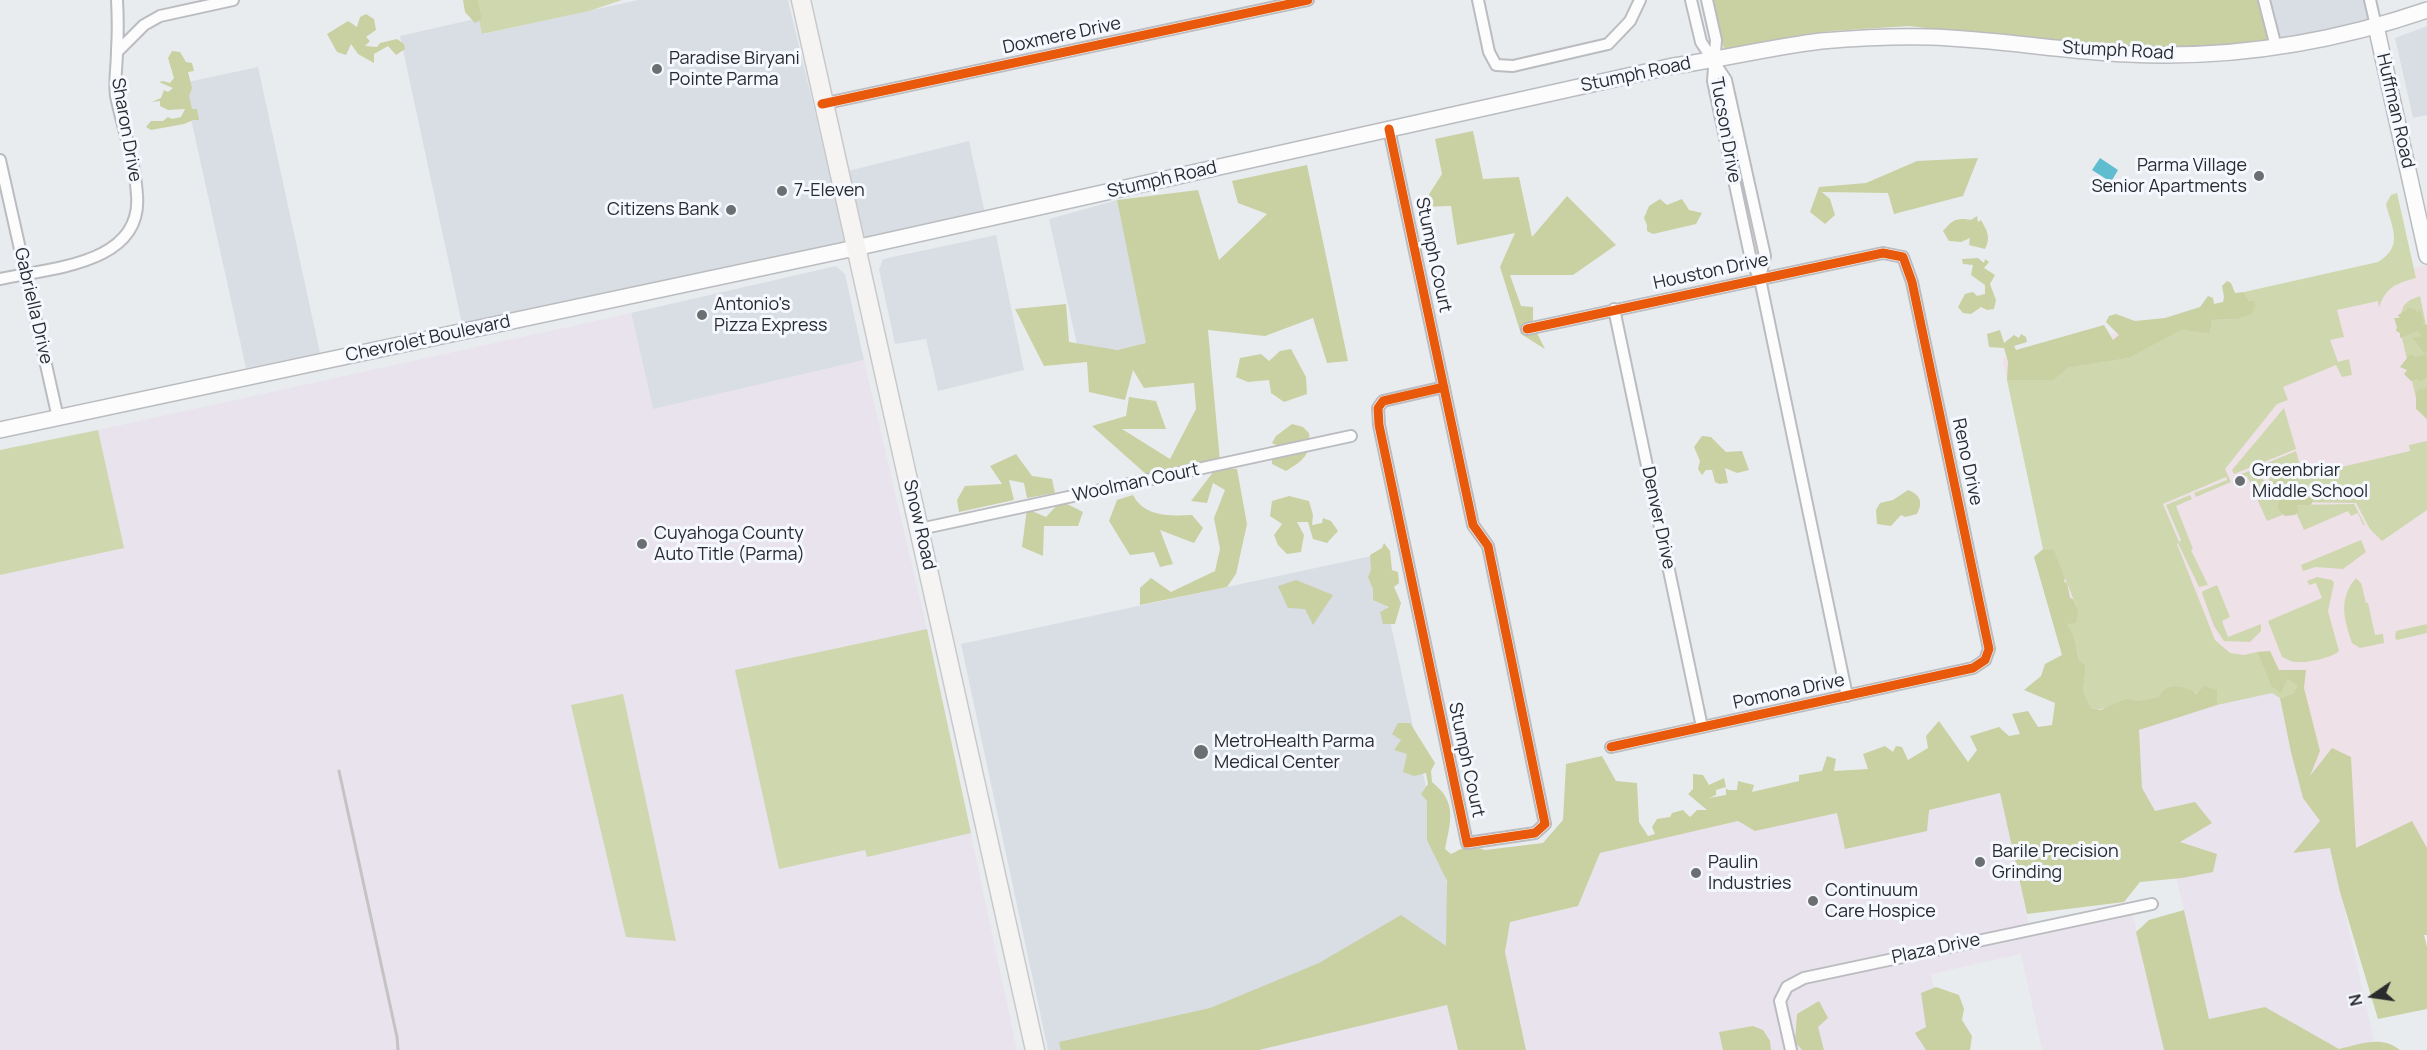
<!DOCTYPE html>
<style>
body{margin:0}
#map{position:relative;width:2427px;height:1050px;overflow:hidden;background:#e9ecef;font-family:Manrope,sans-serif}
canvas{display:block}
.north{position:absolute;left:2343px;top:966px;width:60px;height:60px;-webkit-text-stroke:4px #f5f8ff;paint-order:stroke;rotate:257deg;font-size:16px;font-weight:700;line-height:24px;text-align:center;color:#292b2d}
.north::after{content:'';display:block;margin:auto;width:21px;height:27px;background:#292b2d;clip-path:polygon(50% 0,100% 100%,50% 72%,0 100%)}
</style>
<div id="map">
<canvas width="2427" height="1050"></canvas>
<div class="north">N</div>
</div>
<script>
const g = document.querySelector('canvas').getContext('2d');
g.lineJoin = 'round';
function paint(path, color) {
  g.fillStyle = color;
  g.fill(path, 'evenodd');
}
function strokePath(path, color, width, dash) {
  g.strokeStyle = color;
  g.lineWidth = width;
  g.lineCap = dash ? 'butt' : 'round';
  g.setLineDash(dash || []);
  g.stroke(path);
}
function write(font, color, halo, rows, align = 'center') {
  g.font = font + ' Manrope,sans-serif';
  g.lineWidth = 6;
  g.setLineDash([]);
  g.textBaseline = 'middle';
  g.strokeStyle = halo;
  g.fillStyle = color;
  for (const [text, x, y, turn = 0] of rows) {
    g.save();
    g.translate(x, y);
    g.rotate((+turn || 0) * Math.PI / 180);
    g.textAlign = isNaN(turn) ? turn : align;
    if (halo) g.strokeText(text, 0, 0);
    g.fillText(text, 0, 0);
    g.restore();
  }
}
paint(new Path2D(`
 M638,0h150l59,246 -385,78 -62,-288 79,-18 4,16z
 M2259,0h104l5,21 -42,11 -57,10z
 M2427,26v89l-14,3 -18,-80z
 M258,67l62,286 -74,15 -63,-285z
 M969,141l16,72 -124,29 -17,-70z
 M1117,200l30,143 -67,15 -31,-139z
 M996,235l28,135 -86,21 -12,-52 -31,5 -16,-74 4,-11z
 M836,266l9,8 19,86 -211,50 -22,-97z
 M1376,555l89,413 -380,82h-37l-87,-406z`), '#d9dee5');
paint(new Path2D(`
 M631,313l22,96 211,-49 63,269 90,421h-1017v-475l123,-27 -25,-118z
 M2292,676l82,365 -35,8 -74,-42 -56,12 -40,-173 -88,-123z
 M2000,793l31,141 101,-23 32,139h-122l-21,-96 -90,20 16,76h-421l-21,-98 5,-30 68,-16 22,-53 138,-32 17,10 82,-19 9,36 83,-38z
 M1447,1005l11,45h-199z`), '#e9e3ee');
paint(new Path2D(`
 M2427,265v608l-87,19 -48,-216 -211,47 -79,-365z`), '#eee2e8');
paint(new Path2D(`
 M475,0h147l-33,11 -107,23z
 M2397,193l19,85c-20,5 -31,10 -37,30l-1,-7 -41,9 7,27 -14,3 8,22 11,-3 3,16 -10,2 -6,-12 -53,22 5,13 -11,4 -52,65 6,13 -35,15 -2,-4 33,-13 -1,-3 -63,27 16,38 2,-2 -15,-35 24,-10 2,4 -16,7 17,43 -2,1 17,35 -9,2 -21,-44 -1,1 38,96 15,13 14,2 13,-3 14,34 15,-8 11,7 -3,8 -14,5 -8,-5 -55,12v-15l-78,11c-21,-3 -27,12 -48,7l-8,-17 3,-26 -7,-4 -4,-21 -9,-16 12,-14 -24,-59 -11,-2 -36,-169h47l14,-12 61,-10 53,-28 28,4 2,-14 25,-1 12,-18 -5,-9 134,-30c26,-16 14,-33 8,-58l5,-9z
 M2420,296l7,34v90l-8,-9 -21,-90 6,-16 6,-5z
 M2284,408l12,41 -62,25 -2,-4z
 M98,430l26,118 -124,27v-125z
 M2427,441v69l-45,31 -12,-12 -14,-26 -61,-1 -40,-34 41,-17 7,25 107,-25 -1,-6z
 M2252,470l36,31 9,4 57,-1 11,21h-2l-5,-12 -7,3 -3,-5 -44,19 -9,-20 -28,11 -20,-45 -5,2 -1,-4z
 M2361,540l5,12 -23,17 -28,-2 -12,4 -2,-6z
 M2317,577l15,3 2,3 -6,28 11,40c-7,7 -32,12 -43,11 -5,0 -9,-3 -14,-5l-14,-36 54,-23 -6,-15 -7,2 -2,-4z
 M2356,578l5,5 5,20h2l7,32 8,-1 1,9 -24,5 -8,-5c-8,-24 -14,-44 4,-65z
 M2217,585l13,32 -8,4 6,16 33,-13v7l-11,11 -26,-1 -10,-15 -12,-33 1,-2z
 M2427,624v9l-30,7 -2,-2 1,-7z
 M927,629l44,204 -104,24 -2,-7 -86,19 -44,-199z
 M623,694l53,247 -50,-4 -55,-232z`), '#cfd7ae');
paint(new Path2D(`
 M463,0h14l5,19 -7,4 -10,-11z
 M1712,0h547l9,42 -84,6 -167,-9 -108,-13 -78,5 -107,18z
 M366,14l8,5 2,11 -10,7 4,4 -5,5 12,1 3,-4 17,-4 7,5 1,5 -9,6 -8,-9 -14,8v9l-16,-9 -7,-10 -5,11 -9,-3 -10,-18 21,-13 9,6 3,-10z
 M172,51l8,1 6,10 6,1 2,8 -6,1 4,16 -3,8 3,13h5l2,11h-6l-9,4 -33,6 -5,-3 5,-6h12l5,-4 4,2 9,-2 4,-8 -17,1 -8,-4v-5l-8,1 9,-4 3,-8 4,2 5,-4 -14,-6 4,-1 7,2 4,-5 -6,-20z
 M1473,131l10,48 36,-2 13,60 35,-41 49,49 -43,30h-63l11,31 12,1v18l12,24 -24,-15 -21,-67 15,-34 -58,12 -6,-39 -30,1 21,-33 -7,-35z
 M1978,158l-15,38 -69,18 -6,-21 -66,-1 8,7 5,16 -10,9 -15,-12 9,-25 47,-4 51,-22z
 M1307,165l41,196 -21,2 -14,-45 -48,18 -57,-6 12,131 -73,14 -55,-49 34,-10 3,-19 27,4 10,28h-44l48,30 26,-50 -2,-26 -50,5 -11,-18 -8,30 -36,-8 -2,-30 -43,4 -29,-57 51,-5 3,38 48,8 29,-7 -29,-143 81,-10 21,70 48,-46 -29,-11 -6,-22z
 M1660,199l7,6 15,-6 7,11 13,3 -6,11 -43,10 -6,-3v-6l-3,-7 5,-12z
 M1977,216l1,6 3,-2c6,11 10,17 4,29l-16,-4 1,-7 -9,4 -12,-1 -6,-10c9,-11 14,-14 28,-11z
 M1978,258l6,5 1,-4 4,3 -5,6 11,7 -5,9 6,16 -2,9 -7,1 -6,-3 -10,7 -8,-1 -5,-6 7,-13 8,-2 4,4 8,-2v-9l-14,-10 2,-10 -10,-1 -1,-5z
 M2227,281l4,2 4,10 9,-1 5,9h4l3,5 -5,8 -14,5 -25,1 -2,14 -28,-4 -53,28 -61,10 -14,12h-47l1,-18 -4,-14 -15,-1 -2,-13 13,-4 4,13 10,-8 5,3 2,-4 5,3 1,5 -13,4 2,4 88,-25 9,15 6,-5 -13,-13 3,-6 7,-2 19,7 30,-3 35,-11 8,-11 5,2 1,6 9,-2 1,-5 -2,-11z
 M2407,307l9,3 1,3 2,-4 5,12 -2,3 5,1v26l-3,2 -11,-15 9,-2 -5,-5 -17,7v-5l-4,-2 1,-4 -3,-9h6l-2,-3 9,-5z
 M1291,349l15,28 1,17 -23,8 -13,-9 -2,-13 -21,2 -12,-5 4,-19 21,-4 8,7 11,-10z
 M2410,354l6,3 9,-3 2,4v19l-7,5 -2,-3 -7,2 -7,-7 3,-4 -7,-3z
 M2427,388v29h-1l-10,-8v-14l2,-5z
 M1292,424l11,3 6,6c2,22 -5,27 -23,38l-14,-7v-12l11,-4 -11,-5 4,-7z
 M1702,436l9,1 15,15 16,-1 7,19 -12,3 -12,-5 3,15 -9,1 -4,-2 -3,-12h-6l-4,5 -4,-6 2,-8 -6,-14z
 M1016,454l16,22 20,3 3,14 -28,5 -3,-15 -15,-3 5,20 -55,12 -2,-12 8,-14 37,-2 -12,-18z
 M1217,467l20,2 10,55 -11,50 -9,13 -87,18v-17l11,-10 20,14 44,-21 5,-22 -6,-31 11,-28 -12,-7 -6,20 -16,-2z
 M2288,475l12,8 -1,6 8,-1 8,7 -4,10h-14l2,6 -4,4 -10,1 -7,-7 1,-13 -10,-8 4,-6z
 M1908,490c13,5 15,13 9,24l-12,3 -4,-2 -10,11 -14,-2 -1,-14 4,-7 13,-3z
 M1133,495c11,22 37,21 59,20l11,13 -9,15 -34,-13 13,34 -13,3 -6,-15 -24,3 -21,-34 8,-21z
 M1289,496l20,5 4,14 -1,10 10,-2 1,-5 8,3 7,10 -11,12 -14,-4 -5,-17h-11l7,13 -3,17 -14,2 -9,-9 -4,-10 8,-11 -12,-8 2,-15z
 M1061,501l22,11 -5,14h-34l-1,30 -21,-9 5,-38 19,8z
 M1384,543l6,8 2,19 6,2 1,11 -5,4 7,16 -6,21h-12l-3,-12 9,-5 -16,-7v-11l-5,-12 3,-7 -1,-15 12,-7z
 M2043,549l11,1 11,28 -1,4 3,1 3,15 3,1 5,11 -2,13 -9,1 8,16 4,21 7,4 -3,26 8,17 10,2 25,-11 13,2 20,-4c6,-16 28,-11 37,-3l8,-8 13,4v15l-78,25 3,58 13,23 40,-9 17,21 -32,19 37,12 -4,18 -31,6 -42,4 -16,20 -97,12 -27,-121 -71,17 -2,21 -82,18 -8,-36 -82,18 -17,-10 -138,32 -22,53 -68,16 -5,30 21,98h-68l-11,-45 -188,45h-198l-2,-8 151,-34 109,-45 82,-48 45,31 1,-65 -20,-41v-39l-6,-7 7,-10 -2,-11 -12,3 -11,-4 4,-18 -13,-4 7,-10 -9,-6 6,-11h12l25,40 -4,8 1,11c25,20 19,38 13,67l6,5 18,-9 16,5 58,-7 20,-23 3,-56 36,-8 14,25 21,2 2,39 9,14 7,-2 -3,-7 5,-8 13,-2 2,-4 11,-3 7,7 7,-7h10l-19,-16 5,-5v-15l10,1 6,10 15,-7 2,9 -10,3v5l-7,3 17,-3v-7l2,2h9l1,-9 16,4 -2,7 47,-11v-6l23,-4 5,-15 9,3 -2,12 34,-2 -5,-15 22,-8 8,6 3,-6 6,1 6,13 20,-12 -2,-12 13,-15 29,41 9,-12 -7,-14 29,-9 10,9 11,-2 -8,-20 16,-3 10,16 14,-2 3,-22 -31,-13 17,-14 4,-12 17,-9 -28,-98z
 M1296,580l37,15 -20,30 -8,-16 -17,-1 -10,-22z
 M2270,651l9,19h27l-2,18 16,63 -10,25 22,-28 19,9 5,91 56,-27 15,27v87h-3l3,12v62l-49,10 -38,-127 -10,-44 -37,5 27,-32 -17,-23 -12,-46 -11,-54 14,-5 3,-8 -10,-6 -6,14 -10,-7 -14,-34z
 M2184,910l25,109 56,-12 74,42c21,-5 43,-14 61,1h-236l-28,-118 13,-12z
 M1936,987l23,8 5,14 -2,11 10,16 -2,14h-44l-11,-17 11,-6 -5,-34z
 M1819,1001l9,17 -10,9 6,23h-22l-7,-8 2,-28z
 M1753,1026l10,4 7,11 1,9h-48l-4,-18z`), '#c9d0a2');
paint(new Path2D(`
 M2100,158l18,12 -7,12 -19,-12z`), '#60bccf');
const street = new Path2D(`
 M1478,0l11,52 7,13 17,1 95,-22 22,-23 10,-21
 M1691,0l10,42 25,38 39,176 -5,22
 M1707,0l9,40 -3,41 38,179 9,19 87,417
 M2264,0l12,47
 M2370,0l6,26
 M117,52l27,-27 16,-9 73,-16
 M822,104l486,-104
 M1389,129l84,396 15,21 57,278 -10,9 -68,10 -88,-418 -1,-17 5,-7 61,-14
 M0,160l58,258
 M0,279c49,-11 143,-14 137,-84 -2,-33 -14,-66 -21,-99 -2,-15 1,-30 1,-46 1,-16 1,-33 0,-50
 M1614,309l88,418
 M1527,329l356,-76 20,4 9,25 77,367 -4,11 -12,8 -362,79
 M920,529l431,-93
 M1791,1050l-11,-49 7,-14 17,-9 348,-74`);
const secondary = new Path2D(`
 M2376,26l51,230
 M0,430l855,-182 818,-182c50,-7 99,-19 148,-25 36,-3 72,-5 109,-4 66,2 132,14 198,17 102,5 203,-11 299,-44`);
const primary = new Path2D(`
 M801,0l234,1050`);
strokePath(street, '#babcbf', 14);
strokePath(secondary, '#babcbf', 18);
strokePath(primary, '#c8c9cb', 21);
strokePath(street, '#fcfcfd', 10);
strokePath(secondary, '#fcfcfd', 15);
strokePath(primary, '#f6f3f3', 18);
strokePath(new Path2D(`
 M339,771l58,266 1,13`), '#c3c3c4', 3);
strokePath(new Path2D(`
 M822,104l486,-104
 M1389,129l84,396 15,21 57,278 -10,9 -68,10 -88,-418 -1,-17 5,-7 61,-14
 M1527,329l356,-76 20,4 9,25 77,367 -4,11 -12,8 -362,79`), '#e8590c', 9);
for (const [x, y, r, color] of [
 [657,69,6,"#6c6f71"],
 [2259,176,6,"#6c6f71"],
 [782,191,6,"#6c6f71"],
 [731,210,6,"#6c6f71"],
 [702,315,6,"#6c6f71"],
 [2240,481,6,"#6c6f71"],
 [642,544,6,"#6c6f71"],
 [1201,752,8,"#6c6f71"],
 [1980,862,6,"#6c6f71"],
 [1696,873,6,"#6c6f71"],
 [1813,901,6,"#6c6f71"]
]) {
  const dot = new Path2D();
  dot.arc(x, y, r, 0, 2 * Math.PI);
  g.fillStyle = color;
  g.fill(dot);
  strokePath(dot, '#f5f8ff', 2);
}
write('18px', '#292b2d', '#f5f8ff', [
 ["Doxmere Drive",1062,36,-12],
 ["Stumph Road",2118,51,3],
 ["Stumph Road",1636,75,-12],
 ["Huffman Road",2395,111,77],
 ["Sharon Drive",126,130,80],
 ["Tucson Drive",1725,130,80],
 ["Stumph Road",1162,180,-13],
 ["Stumph Court",1433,255,78],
 ["Houston Drive",1711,272,-12],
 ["Gabriella Drive",33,306,77],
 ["Chevrolet Boulevard",428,339,-12],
 ["Reno Drive",1967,462,78],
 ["Woolman Court",1136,483,-12],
 ["Denver Drive",1658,518,78],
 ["Snow Road",919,525,77],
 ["Pomona Drive",1789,692,-12],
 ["Stumph Court",1466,760,78],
 ["Plaza Drive",1936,949,-12]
]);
write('18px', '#292b2d', '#f5f8ff', [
 ["Paradise Biryani",669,59],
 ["Pointe Parma",669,80],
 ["Parma Village",2247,166,"right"],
 ["Senior Apartments",2247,187,"right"],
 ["7-Eleven",794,191],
 ["Citizens Bank",719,210,"right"],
 ["Antonio's",714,305],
 ["Pizza Express",714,326],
 ["Greenbriar",2252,471],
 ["Middle School",2252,492],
 ["Cuyahoga County",654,534],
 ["Auto Title (Parma)",654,555],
 ["MetroHealth Parma",1214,742],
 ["Medical Center",1214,763],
 ["Barile Precision",1992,852],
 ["Grinding",1992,873],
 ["Paulin",1708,863],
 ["Industries",1708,884],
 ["Continuum",1825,891],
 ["Care Hospice",1825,912]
], 'left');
</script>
